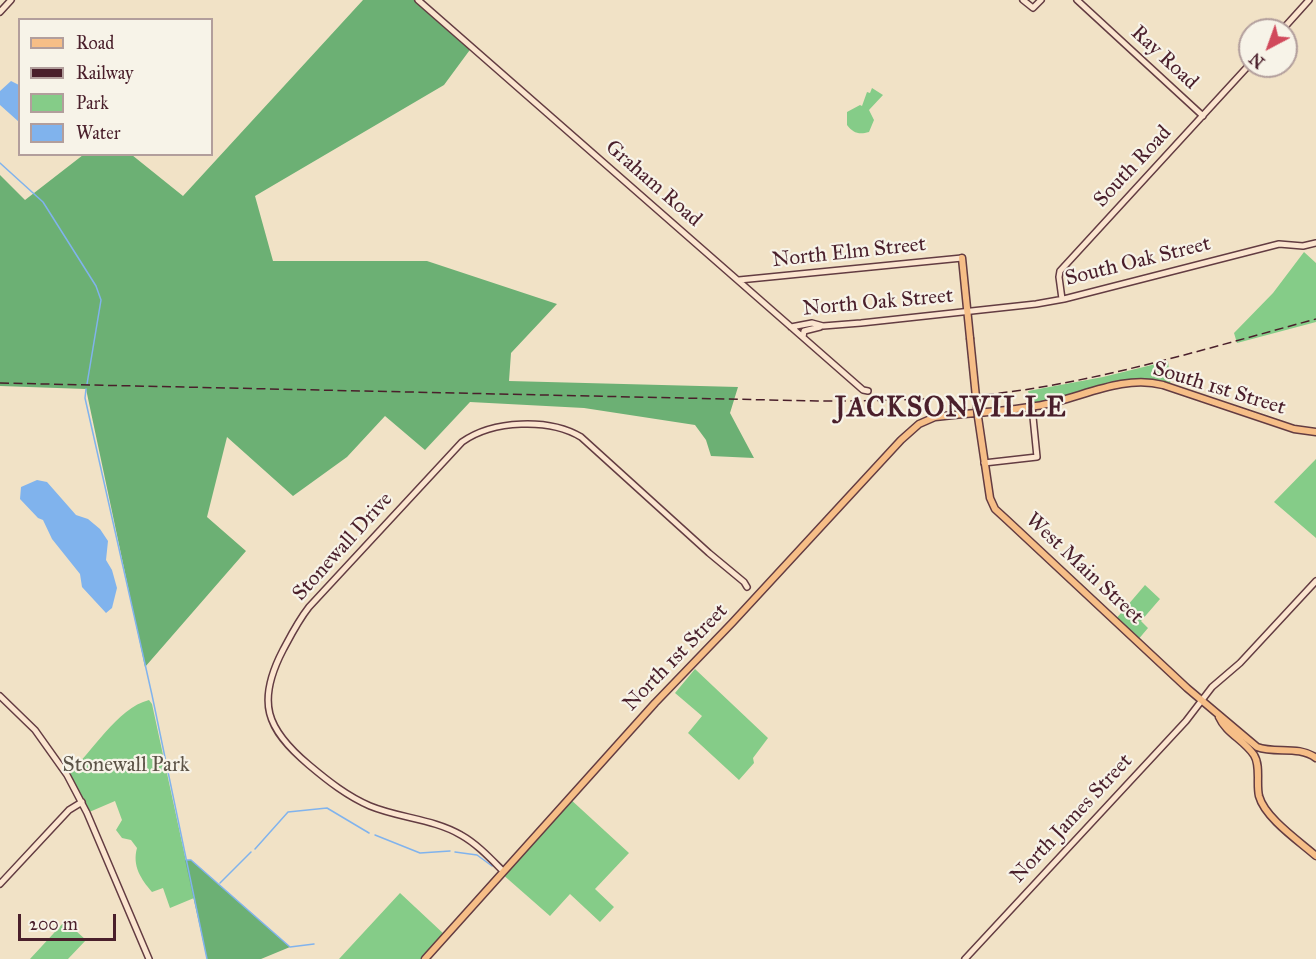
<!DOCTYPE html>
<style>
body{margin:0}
#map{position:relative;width:1316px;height:959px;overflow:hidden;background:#f1e2c6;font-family:"IM FELL Great Primer",serif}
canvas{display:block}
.legend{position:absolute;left:18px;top:18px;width:195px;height:138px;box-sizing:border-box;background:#f7f3e8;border:2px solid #b29e9c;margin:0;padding:8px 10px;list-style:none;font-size:18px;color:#4a1f2b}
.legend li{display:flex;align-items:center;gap:12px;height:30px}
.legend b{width:30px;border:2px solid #b29e9c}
.north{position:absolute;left:1238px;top:18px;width:60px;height:60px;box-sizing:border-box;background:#f7f3e8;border:2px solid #b29e9c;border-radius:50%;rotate:221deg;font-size:16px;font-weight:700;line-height:24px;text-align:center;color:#4a1f2b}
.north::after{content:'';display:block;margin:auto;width:21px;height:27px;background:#d1495b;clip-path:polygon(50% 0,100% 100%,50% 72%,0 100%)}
.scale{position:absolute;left:18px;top:914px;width:98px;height:27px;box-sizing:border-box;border:3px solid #4a1f2b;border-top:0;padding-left:8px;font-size:18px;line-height:21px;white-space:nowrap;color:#4a1f2b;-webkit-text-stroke:4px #f7f3e8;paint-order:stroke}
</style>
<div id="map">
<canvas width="1316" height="959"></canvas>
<ul class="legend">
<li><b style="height:8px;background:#f6be87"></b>Road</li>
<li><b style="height:8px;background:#4a1f2b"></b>Railway</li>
<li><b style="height:16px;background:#85cc88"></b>Park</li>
<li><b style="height:16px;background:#80b3ed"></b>Water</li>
</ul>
<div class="north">N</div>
<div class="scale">200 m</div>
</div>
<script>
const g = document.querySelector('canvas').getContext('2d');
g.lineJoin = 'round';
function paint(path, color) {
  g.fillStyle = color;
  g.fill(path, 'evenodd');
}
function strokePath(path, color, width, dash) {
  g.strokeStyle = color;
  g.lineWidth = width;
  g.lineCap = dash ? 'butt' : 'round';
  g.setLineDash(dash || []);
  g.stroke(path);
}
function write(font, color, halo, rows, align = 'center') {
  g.font = font + ' "IM FELL Great Primer",serif';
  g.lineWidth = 4.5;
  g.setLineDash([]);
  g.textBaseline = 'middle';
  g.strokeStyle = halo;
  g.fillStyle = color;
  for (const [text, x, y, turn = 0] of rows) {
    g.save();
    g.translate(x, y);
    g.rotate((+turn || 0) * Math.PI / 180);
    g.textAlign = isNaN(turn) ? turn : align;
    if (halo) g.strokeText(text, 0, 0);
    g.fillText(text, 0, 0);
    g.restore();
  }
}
paint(new Path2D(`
 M872,88l11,7 -14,15 5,10 -5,12c-10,3 -16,1 -22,-7v-13l13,-7 2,1 5,-14 3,1z
 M1304,252l12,11v59l-79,21 -3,-10 39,-40z
 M1168,361l3,27 -31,-7 -108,26 -4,-16 75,-14z
 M1316,459v79l-42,-36z
 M1145,585l15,14 -19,22 7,7 -11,13 -22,-21z
 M695,669l73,69 -15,20 1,5 -15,17 -51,-47 14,-17 -27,-23z
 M149,700l3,4 42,194 -24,10 -7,-20 -11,4c-11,-13 -20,-26 -15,-44l-6,-8 -9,-2 -6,-8 6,-10 -7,-19 -28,12 -20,-38c25,-22 50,-67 82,-75z
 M569,798l60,55 -34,36 19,18 -14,15 -30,-28 -20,22 -49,-43z
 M400,893l45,42 -20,24h-86z
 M65,921l21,19 -18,19h-38z`), '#85cc88');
paint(new Path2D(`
 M363,0h55l54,47 -28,38 -189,111 18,65h154l130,43 -46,49 -2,28 229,6 -8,26 24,45 -43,-2 -5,-16 -11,-15 -111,-17 -114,-6 -45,48 -40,-34 -38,41 -54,39 -66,-59 -20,80 39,34 -101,116 -59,-278 -86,-3v-211l25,25 58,-45h49l51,41z
 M185,860h6l99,87 -29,12h-54z`), '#6cb074');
paint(new Path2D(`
 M11,81l8,4v37l-19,-17v-14z
 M37,480l10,2 29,33 12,4 12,10 8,12 -2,19 6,10 5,18 -5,20 -6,5 -24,-26 -2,-13 -28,-35 -9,-19 -5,-2 -18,-19 1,-12z`), '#80b3ed');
strokePath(new Path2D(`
 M0,163l43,39 53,84 5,14 -14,84
 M86,389l-1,9 67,297 55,264
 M375,835l45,18 30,-2
 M255,849l33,-37 39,-4 42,25
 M455,852l22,3 15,11
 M186,860h5l99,87 24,-3
 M220,883l31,-31`), '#80b3ed', 1.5);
const secondary = new Path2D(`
 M418,0l445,390 5,1
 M1023,0l10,8 8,-8
 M1077,0l126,116
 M0,12l11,-12
 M1282,30l27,-30
 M739,280l223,-22
 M1062,299l-3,-22 1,-6 190,-207
 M791,327l21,-4 11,3 38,-3 175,-19 28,-5 215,-55 24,2 13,-3
 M803,337l1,-6 16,-4
 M984,463l53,-6 -5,-50
 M0,696l35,34 32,45 20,38 62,146
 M503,871c-13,-13 -26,-27 -42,-36 -27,-16 -62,-17 -91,-29 -23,-10 -42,-25 -61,-41 -43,-36 -53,-63 -26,-115 8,-15 15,-29 26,-43l153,-165c31,-22 87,-24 119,-5l128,116 35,29 3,5
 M0,884l69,-74 13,-8
 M965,959l221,-238 26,-34 28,-24 76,-82`);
const primary = new Path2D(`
 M962,258l8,80
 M978,417l12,81 5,11 12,11 180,168 70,59c19,7 41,-2 59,11
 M1219,717c7,16 25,23 35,38 7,11 2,28 5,41 6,22 40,45 57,60
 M425,959l230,-256 77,-80 169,-183 18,-16 16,-7c33,-4 68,-5 101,-11 42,-6 84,-32 127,-21l131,44 22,3`);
strokePath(secondary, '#633c42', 8);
strokePath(primary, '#633c42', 9);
strokePath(secondary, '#fbe5cf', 5);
strokePath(primary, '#f6be87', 6);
strokePath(new Path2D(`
 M0,383l817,18c69,0 137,-1 206,-11 99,-15 196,-45 293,-71`), '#4a1f2b', 1.5, [9, 4.5]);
const primaryBridge = new Path2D(`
 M970,338l8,79`);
strokePath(primaryBridge, '#633c42', 9, []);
strokePath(primaryBridge, '#f6be87', 6);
write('21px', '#4a1f2b', '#f7f3e8', [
 ["Ray Road",1164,58,43],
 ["South Road",1133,167,-47],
 ["Graham Road",653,184,41],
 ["North Elm Street",849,253,-6],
 ["South Oak Street",1138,262,-14],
 ["North Oak Street",878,303,-5],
 ["South 1st Street",1219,389,17],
 ["Stonewall Drive",343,547,-48],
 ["West Main Street",1084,569,43],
 ["North 1st Street",676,658,-46],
 ["North James Street",1072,819,-47]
]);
write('21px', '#5c5347', '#f7f3e8', [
 ["Stonewall Park",126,766]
]);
g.letterSpacing = '1.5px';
write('bold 27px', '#4a1f2b', '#f7f3e8', [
 ["JACKSONVILLE",951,409]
]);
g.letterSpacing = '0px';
</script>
